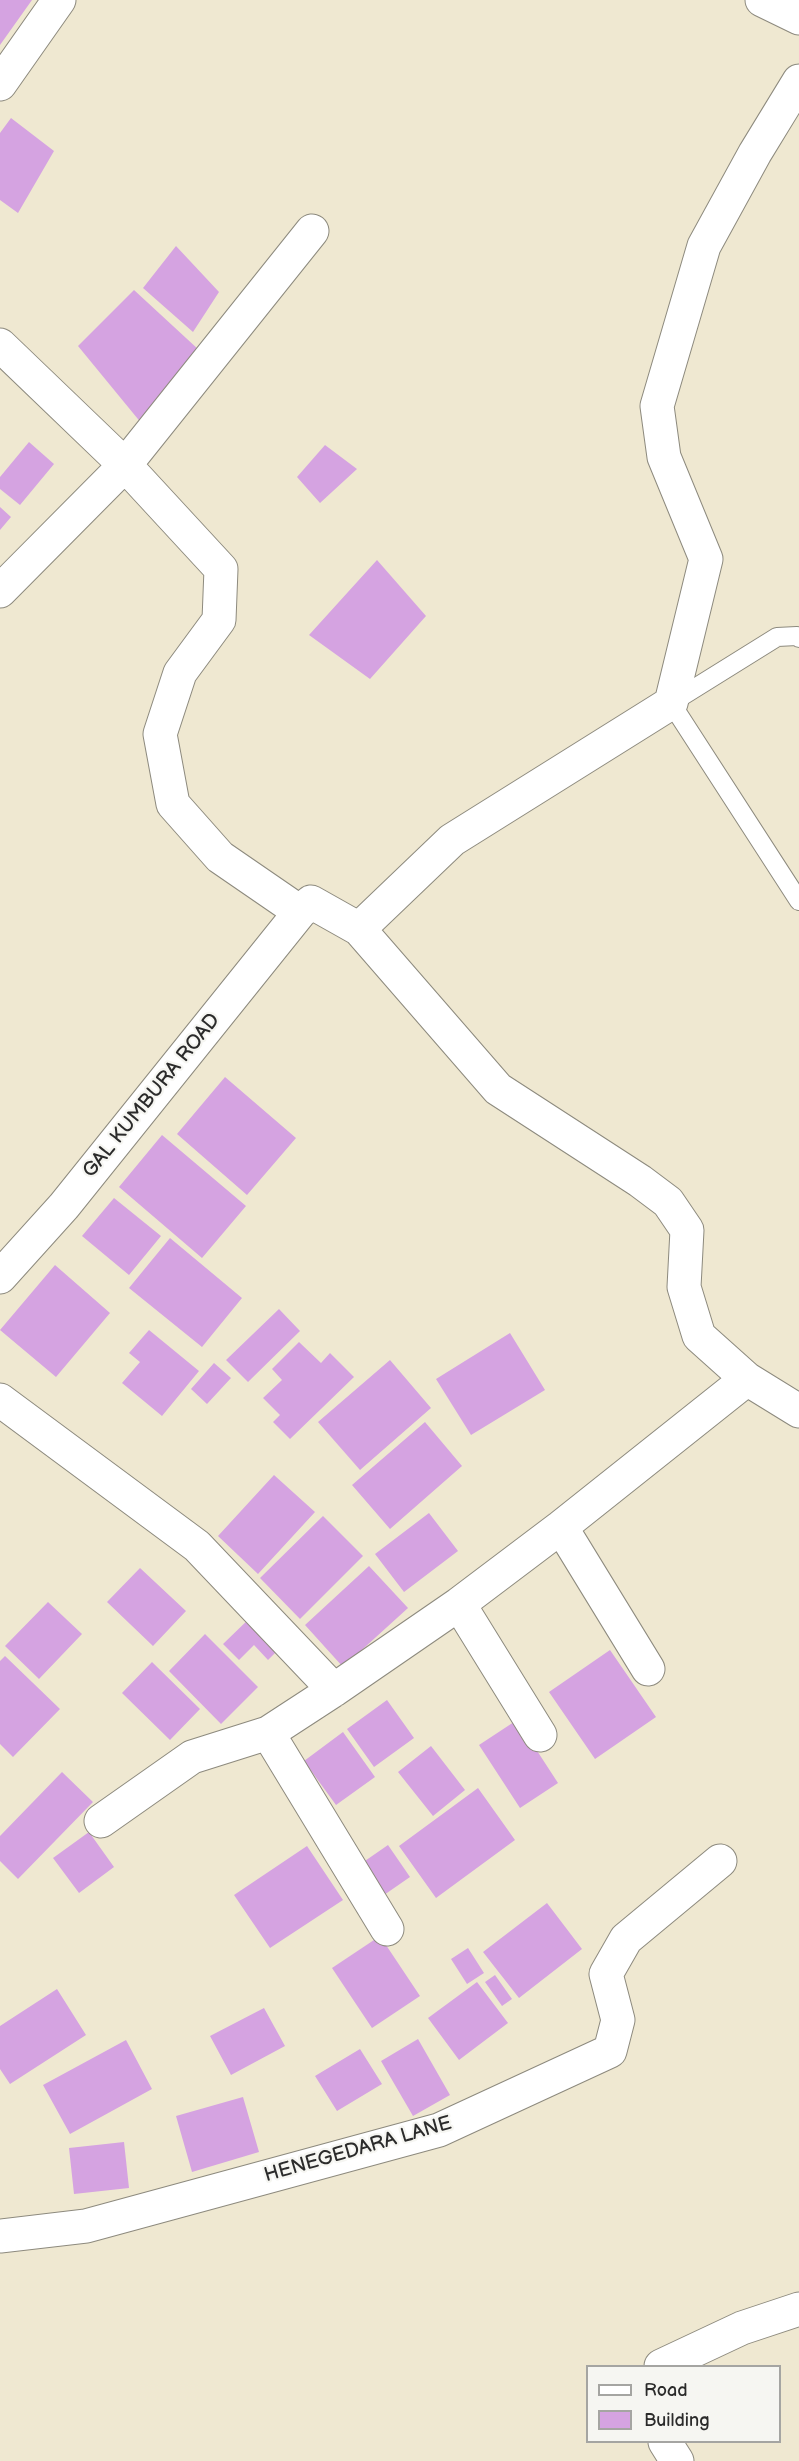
<!DOCTYPE html>
<style>
body{margin:0}
#map{position:relative;width:799px;height:2461px;overflow:hidden;background:#efe8d1;font-family:"Balsamiq Sans",sans-serif}
canvas{display:block}
.legend{position:absolute;left:586px;top:2365px;width:195px;height:78px;box-sizing:border-box;background:#f6f6f2;border:2px solid #a5a5a2;margin:0;padding:8px 10px;list-style:none;font-size:18px;color:#2b2b2b}
.legend li{display:flex;align-items:center;gap:12px;height:30px}
.legend b{width:30px;border:2px solid #a5a5a2}
</style>
<div id="map">
<canvas width="799" height="2461"></canvas>
<ul class="legend">
<li><b style="height:8px;background:#fff"></b>Road</li>
<li><b style="height:16px;background:#d5a3e1"></b>Building</li>
</ul>
</div>
<script>
const g = document.querySelector('canvas').getContext('2d');
g.lineJoin = 'round';
function paint(path, color) {
  g.fillStyle = color;
  g.fill(path, 'evenodd');
}
function strokePath(path, color, width, dash) {
  g.strokeStyle = color;
  g.lineWidth = width;
  g.lineCap = dash ? 'butt' : 'round';
  g.setLineDash(dash || []);
  g.stroke(path);
}
function write(font, color, halo, rows, align = 'center') {
  g.font = font + ' "Balsamiq Sans",sans-serif';
  g.lineWidth = 4.5;
  g.setLineDash([]);
  g.textBaseline = 'middle';
  g.strokeStyle = halo;
  g.fillStyle = color;
  for (const [text, x, y, turn = 0] of rows) {
    g.save();
    g.translate(x, y);
    g.rotate((+turn || 0) * Math.PI / 180);
    g.textAlign = isNaN(turn) ? turn : align;
    if (halo) g.strokeText(text, 0, 0);
    g.fillText(text, 0, 0);
    g.restore();
  }
}
paint(new Path2D(`
 M0,0h32l-32,45z
 M11,118l43,33 -36,62 -18,-13v-67z
 M176,246l43,46 -26,40 -50,-44z
 M134,290l65,60 -57,74 -64,-78z
 M29,442l25,22 -34,41 -20,-16v-12z
 M325,445l32,24 -37,34 -23,-26z
 M0,507l11,10 -11,13z
 M377,560l49,56 -56,63 -61,-44z
 M225,1077l71,61 -49,57 -70,-61z
 M162,1135l84,71 -44,52 -83,-71z
 M114,1198l47,38 -32,39 -47,-39z
 M170,1238l72,60 -40,49 -73,-59z
 M55,1265l55,48 -54,64 -56,-47z
 M279,1309l21,22 -52,51 -22,-22z
 M149,1330l50,41 -37,45 -40,-33 18,-21 -11,-9z
 M510,1333l35,57 -74,45 -35,-56z
 M299,1342l22,21 9,-10 24,24 -64,62 -17,-17 7,-7 -17,-17 19,-18 -10,-11z
 M390,1360l41,48 -71,62 -42,-48z
 M214,1363l17,15 -24,26 -16,-15z
 M425,1422l37,44 -72,63 -38,-44z
 M274,1475l41,37 -57,62 -40,-38z
 M429,1513l29,38 -54,41 -29,-38z
 M323,1516l40,40 -63,63 -40,-41z
 M369,1566l39,42 -65,59 -38,-42z
 M140,1568l46,43 -33,35 -46,-44z
 M48,1602l34,32 -43,45 -34,-33z
 M253,1615l29,31 -14,14 -14,-15 -15,15 -16,-16z
 M205,1634l53,53 -37,37 -52,-53z
 M610,1650l46,67 -61,42 -46,-67z
 M5,1656l55,53 -47,48 -13,-13v-83z
 M152,1662l48,47 -30,31 -48,-47z
 M387,1700l27,38 -40,29 -27,-38z
 M517,1720l41,63 -38,25 -41,-63z
 M343,1732l32,45 -39,28 -32,-44z
 M431,1746l34,44 -32,26 -35,-44z
 M62,1772l31,30 -75,77 -18,-18v-25z
 M478,1788l37,52 -79,58 -37,-52z
 M89,1832l25,35 -35,26 -26,-35z
 M388,1845l22,32 -26,18 -22,-32z
 M307,1846l36,54 -73,48 -36,-53z
 M547,1903l35,46 -63,49 -36,-46z
 M380,1936l40,60 -48,32 -40,-60z
 M468,1948l16,25 -17,11 -16,-25z
 M495,1975l17,24 -10,7 -17,-24z
 M477,1982l31,41 -49,37 -31,-42z
 M57,1989l29,46 -76,49 -10,-15v-43z
 M264,2008l21,38 -54,29 -21,-39z
 M418,2039l32,56 -37,21 -32,-55z
 M126,2040l26,49 -82,45 -27,-49z
 M360,2049l22,35 -45,27 -22,-35z
 M243,2097l16,55 -67,20 -16,-56z
 M124,2142l5,46 -55,6 -5,-46z`), '#d5a3e1');
const service = new Path2D(`
 M799,638l-2,-2 -20,1 -106,66 128,198`);
const minor = new Path2D(`
 M0,84l59,-84
 M0,345l125,120 96,104 -2,51 -39,53 -20,61 13,70 47,53 80,55
 M0,591l125,-126 187,-234
 M359,929l93,-89 219,-137 35,-144 -42,-102 -7,-51 47,-160 51,-93 44,-72
 M0,1277l64,-71 236,-294 11,-10 48,27 139,160 142,92 28,21 19,28 -3,57 15,49 48,43 -186,148 -102,77 -125,86 -66,43 -76,24 -91,64
 M747,1379l52,32
 M0,1400l197,146 137,144
 M561,1527l87,142
 M459,1604l81,131
 M268,1733l119,196
 M0,2236l86,-10 353,-96 171,-79 8,-31 -12,-46 20,-35 94,-78
 M661,2366l81,-38 57,-19
 M665,2442l12,19`);
const tertiary = new Path2D(`
 M762,0l37,18`);
strokePath(service, '#8d8a7e', 20);
strokePath(minor, '#8d8a7e', 35);
strokePath(tertiary, '#8d8a7e', 35);
strokePath(service, '#fff', 18);
strokePath(minor, '#fff', 33);
strokePath(tertiary, '#fff', 33);
write('20px', '#2b2b2b', '#f6f6f2', [
 ["GAL KUMBURA ROAD",152,1096,-51],
 ["HENEGEDARA LANE",358,2150,-16]
]);
</script>
